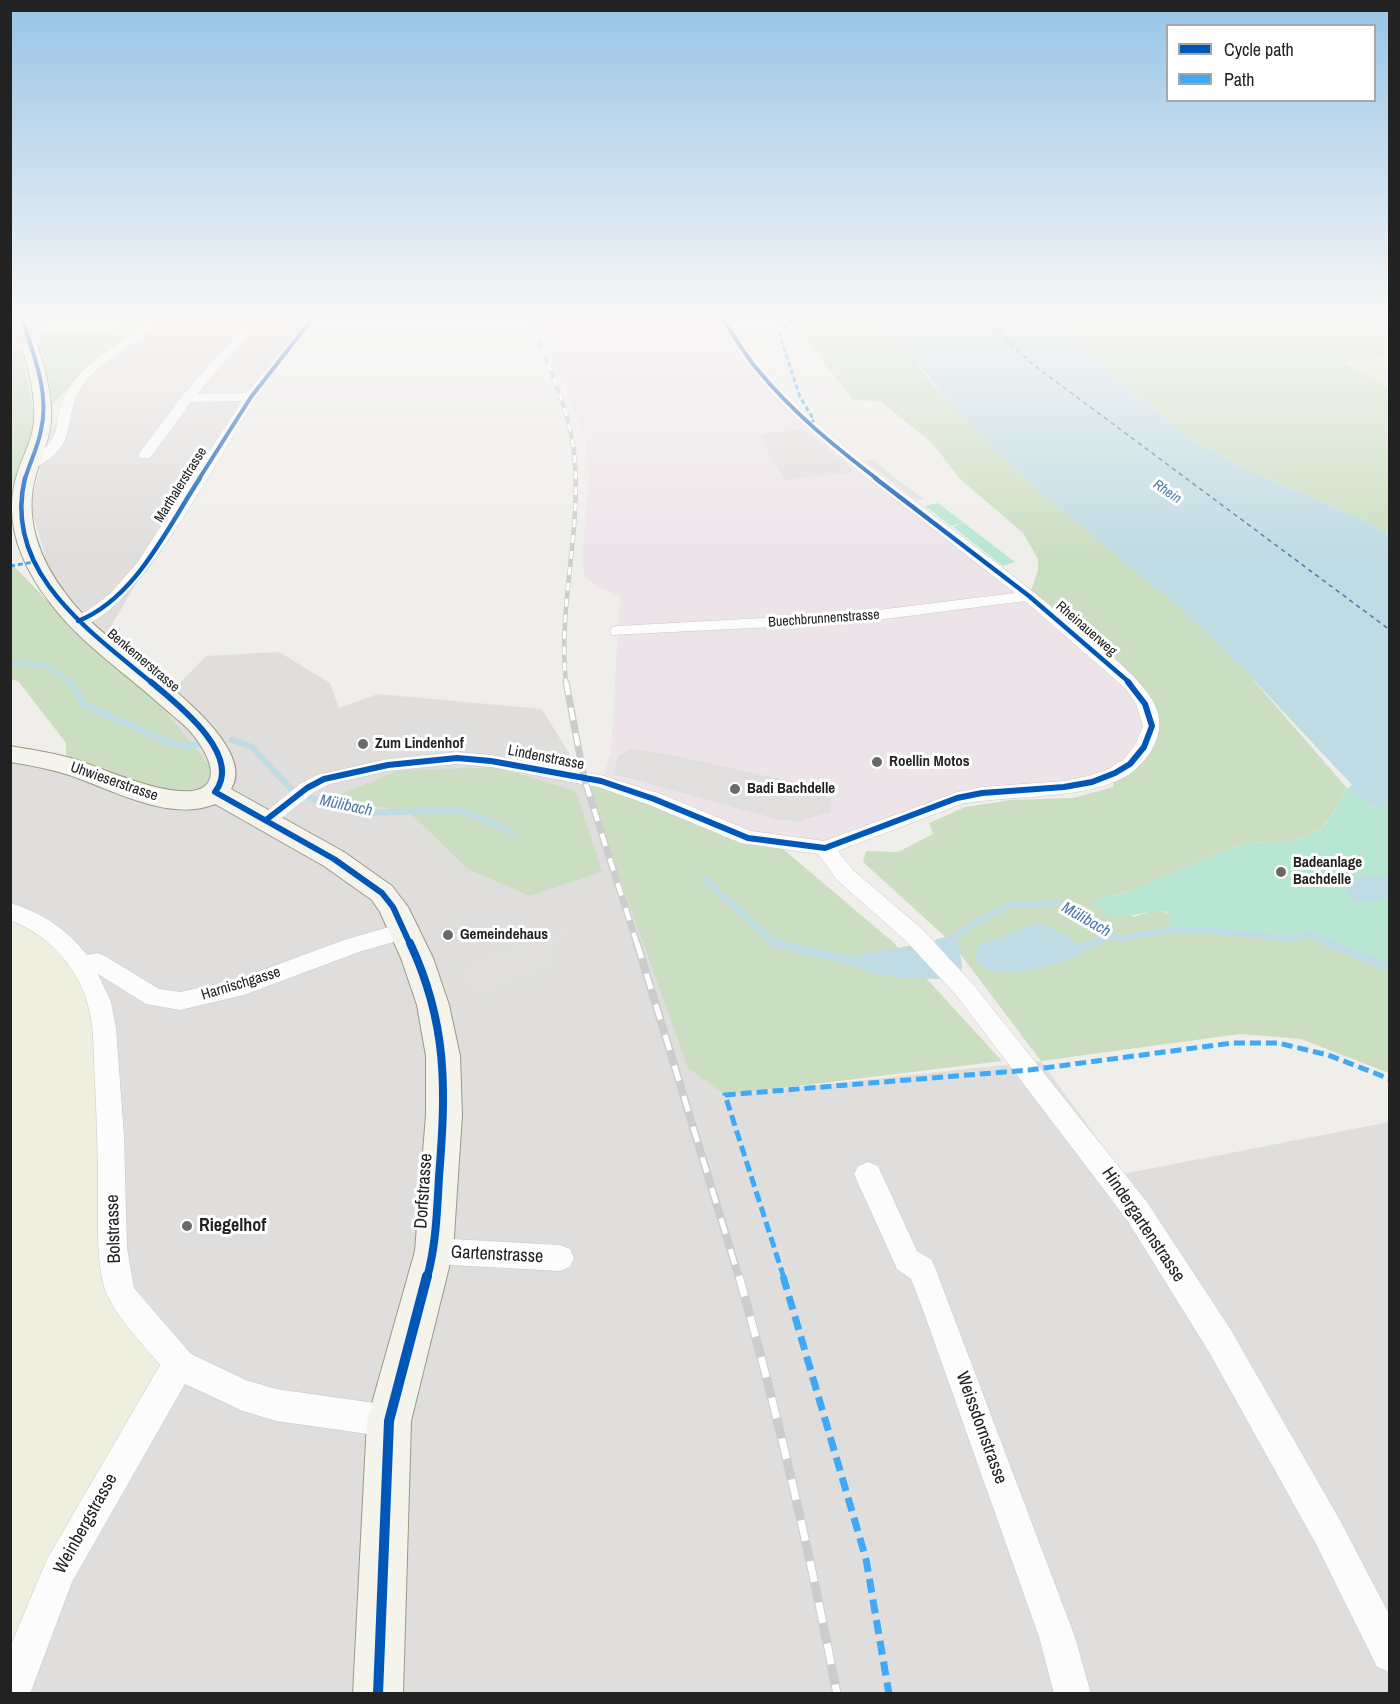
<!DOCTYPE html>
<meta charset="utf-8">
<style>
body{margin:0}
#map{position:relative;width:1400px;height:1704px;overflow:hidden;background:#f0eeeb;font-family:"Archivo Narrow",sans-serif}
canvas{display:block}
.frame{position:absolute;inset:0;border:12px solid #222;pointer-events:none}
.legend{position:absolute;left:1166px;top:24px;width:210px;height:78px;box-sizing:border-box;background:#fff;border:2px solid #a7a7a7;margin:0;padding:8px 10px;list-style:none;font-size:18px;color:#222}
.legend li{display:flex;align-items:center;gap:12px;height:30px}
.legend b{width:30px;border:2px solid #a7a7a7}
</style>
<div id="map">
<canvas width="1400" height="1704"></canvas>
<div class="frame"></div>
<ul class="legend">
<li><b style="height:8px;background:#0057b8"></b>Cycle path</li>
<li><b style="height:8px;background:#3fa9f5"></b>Path</li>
</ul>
</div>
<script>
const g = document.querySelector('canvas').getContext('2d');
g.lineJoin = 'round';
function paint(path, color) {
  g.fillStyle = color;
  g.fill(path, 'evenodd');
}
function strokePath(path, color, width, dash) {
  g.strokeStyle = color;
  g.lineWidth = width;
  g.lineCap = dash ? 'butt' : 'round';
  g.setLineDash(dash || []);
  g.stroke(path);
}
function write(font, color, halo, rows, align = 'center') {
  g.font = font + ' "Archivo Narrow",sans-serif';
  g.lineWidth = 6;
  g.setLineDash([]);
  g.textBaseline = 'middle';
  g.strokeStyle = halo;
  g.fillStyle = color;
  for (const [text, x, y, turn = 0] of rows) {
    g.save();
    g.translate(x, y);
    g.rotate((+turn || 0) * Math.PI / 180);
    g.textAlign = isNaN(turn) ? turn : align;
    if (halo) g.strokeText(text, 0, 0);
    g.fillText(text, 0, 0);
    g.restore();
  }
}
paint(new Path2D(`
 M152,319h160l-107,150 -93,155 63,64 31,-32 73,-4 51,31 9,25 39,-14 164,15 42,69 141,317 316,-34 82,113 266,-52v571h-1378l127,-376 -127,-404v-156l168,49 -102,-174 -30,-70 -17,-58 22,-76 38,-53z`), '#dfdedc');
paint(new Path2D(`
 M537,319h186l11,19 47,58 173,142 191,166 -1,43 -52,35 -110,11 -157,55 -48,-4 -176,-63 10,-29 9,-156 -21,-9 -14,-10 -3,-15 7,-85 -3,-36z`), '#ede4e9');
paint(new Path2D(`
 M11,913l36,16 53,75 17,279 63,82 -169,329z`), '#efefdf');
paint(new Path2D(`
 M1389,356v32l-48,-26z`), '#ddeccb');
paint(new Path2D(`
 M132,319h15l-60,50 -34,35 -15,-72h61l27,-6z
 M790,319h71c7,12 23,8 33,16l55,70 85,82 148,123 66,64 99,114c-9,16 -18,38 -36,47 -21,11 -46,4 -68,10 -41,11 -79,36 -120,48 -10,3 -21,5 -31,7l42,17 20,-7 15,3 2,17 30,-4 86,11 14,-4 17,2 39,18 32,19v101l-88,-34 -61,-5 -199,27 -89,-118 -89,-81 3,-11 32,1 35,-18 -4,-11 36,-16 46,-7 62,-2 40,-11 2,-14 29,-26 1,-43 -116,-108 9,-26v-11l-15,-26 -63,-54 -28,-36 -52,-42 -27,-1z
 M1048,319h328l13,3v34l-47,6 47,26v147l-26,-16 -120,-51 -59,-34z
 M21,345l14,75 -21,68h-4v-136z
 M11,563l66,69 72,60 65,79 -11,18 -21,6 -116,-36v-16l-47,-61 -8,-3z
 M495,767l81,24 26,81 -72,24 -62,-27 -60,-58 -83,-11 73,-29z
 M584,778l193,66 116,98 109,119 -277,34 -37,-27z`), '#cbdec1');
paint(new Path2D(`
 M938,503l77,59 -12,4 -50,-39 9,-4 -11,3 -26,-20z
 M1347,788l33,22 9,-5v167l-32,-19 -39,-18 -17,-2 -14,4 -86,-11 -30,4 -3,-18c-33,-5 -50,20 -77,-12 12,-3 25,-4 36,-8 39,-15 76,-35 116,-47 22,-6 47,1 68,-10 18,-8 27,-31 36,-47z`), '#b7e6d2');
paint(new Path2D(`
 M802,429l24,18 29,25 -70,8 -17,-28 -8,-18z
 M872,459l27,22 25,18 -7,2 -52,-40z
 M631,749l30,4 138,30 1,11 32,3 -1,15 -32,9 -19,-1 -166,-46 4,-18z
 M565,928l7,8 -23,10 11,19 -88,33 -16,-31z`), '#e0dfde');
paint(new Path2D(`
 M861,319h187l136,115 59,34 120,51 26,16v270l-9,5 -33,-22 5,-3 -104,-111 -66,-64 -148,-123 -85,-82 -19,-27 -36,-43c-10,-8 -26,-4 -33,-16z
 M1389,874v24l-34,4 -17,-22z
 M1039,922l29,14 15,14 -5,7c-34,9 -69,26 -101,6l-2,-10 4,-8z
 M942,940l16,1 4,25 -1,13c-34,0 -84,1 -114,-16l2,-6 4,-1z`), '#bfdbe3');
strokePath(new Path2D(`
 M10,662l38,4 24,17`), '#bfdbe3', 4.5);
strokePath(new Path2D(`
 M70,682l13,22 87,39 17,3 12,-2
 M232,740l20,7 38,41 21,10 53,15 98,-3 50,22
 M705,879l69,64 5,1
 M938,942l16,-4 16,-12 39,-21 50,-2 59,36 45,-8h53l74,8 21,-4 20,9
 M1091,944l21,-8`), '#bfdbe3', 6);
strokePath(new Path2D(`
 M774,943l81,19
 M1328,943l62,25
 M1081,948l14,-5`), '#bfdbe3', 8);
strokePath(new Path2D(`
 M987,319l44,44 359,267`), '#4a7aab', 1.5, [4.5, 4]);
const street = new Path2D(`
 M149,319h11c-21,28 -61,40 -80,70 -16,27 -3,53 -35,73 -7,4 -12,9 -21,7l-2,-3 2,-3c46,-27 24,-35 43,-71 17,-33 58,-47 82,-73z
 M250,319h11l-64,75 50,-1 60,-74h10c-19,27 -42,52 -61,79 -28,41 -130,240 -184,227l-2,-4 2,-4 15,-6 23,-17 27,-31 105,-162 -51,1 -41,56h-10l-2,-3 45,-60z
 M718,319h10c11,16 21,33 34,48 39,47 87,84 135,121 57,43 115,85 169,131 28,24 70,52 88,84 12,24 2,47 -17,65 -37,34 -127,26 -176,36l-123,47 15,19 69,59 50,54 175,219 84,128 110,192 49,94v56l-13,-5 -60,-121 -108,-194 -82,-132 -171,-225 -50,-54 -69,-61 -19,-26 -77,-11 -94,-39 -49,-17 -107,-20 -34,-3 -69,7 -58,13 -16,8 -41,33 -7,2 -7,-2 -3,-5 44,-36 17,-9 71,-16 69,-7 34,3 110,20 60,19 90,37 73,10 133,-49 25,-5 82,-6 24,-5 20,-7 15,-9 12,-15 8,-19 -7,-22 -10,-15 -101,-88 -171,22 -242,12 -2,-4 2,-4 6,-1 236,-13 161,-20c-41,-32 -82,-64 -123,-96 -66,-51 -134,-104 -174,-178z
 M10,903c31,9 58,27 77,52l10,-2 8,3 54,33 21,3 53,-11 111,-41 62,-18 8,2 3,6 -3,6 -55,16 -115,43 -64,15 -34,-6 -48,-30 13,28 5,26 8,108 3,112 7,40 57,66 55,26 30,9 113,16 11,5 5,11 -5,11 -11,5 -113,-16 -33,-10 -58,-27 -113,198 -42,112h-20v-47l37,-88 113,-194c-20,-25 -48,-50 -57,-82 -6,-25 -5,-51 -5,-77 0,-42 -1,-83 -3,-124 -2,-24 0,-49 -6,-73 -9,-40 -40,-74 -79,-89z
 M868,1162l10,4 39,85 15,9 4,10 139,367 16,57h-37l-15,-57 -116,-327 -12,-31 -14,-10 -43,-95 4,-8z
 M434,1238l126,7 10,4 4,9 -4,9 -10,4 -126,-7 -10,-4 -4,-9 4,-9z`);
const secondary = new Path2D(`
 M29,337l8,5c7,26 16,53 14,80 -2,19 -10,35 -15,53 -13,42 4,86 30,119 13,18 31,34 49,48 29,25 145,103 116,147l113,63 48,34 16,21 25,51 16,47 11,51 2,59 -9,136 -42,170 -8,273h-50l14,-273 48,-170 11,-136v-59l-9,-51 -16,-47 -21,-46 -8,-12 -48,-34 -109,-62c-45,19 -104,-15 -146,-29 -19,-6 -39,-10 -59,-13v-16c23,4 45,7 67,14 23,7 117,51 132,21 7,-13 -7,-35 -15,-45 -8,-11 -20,-19 -30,-28 -37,-34 -82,-63 -113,-104 -28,-36 -48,-80 -35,-126 5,-19 16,-36 18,-56 2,-27 -6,-54 -13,-80z`);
strokePath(street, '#c9c8c7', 1);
strokePath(secondary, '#999a82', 2);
paint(street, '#fdfcfc');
paint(secondary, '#f4f4ed');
const railFar3 = new Path2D(`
 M529,319c19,46 43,94 46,144 5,74 -17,146 -9,220`);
const railFar2 = new Path2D(`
 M566,682l18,96 53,166`);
const railFar1 = new Path2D(`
 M637,943l102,335`);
const rail = new Path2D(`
 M739,1276c39,138 71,277 98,418`);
strokePath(railFar3, '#ccc', 4.5);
strokePath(railFar2, '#ccc', 7);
strokePath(railFar1, '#ccc', 8);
strokePath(rail, '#ccc', 9);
strokePath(railFar3, '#fff', 3, [8]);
strokePath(railFar2, '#fff', 4.5, [13]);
strokePath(railFar1, '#fff', 5, [16]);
strokePath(rail, '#fff', 7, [21]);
const highwayBridge = new Path2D(`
 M18,339l16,-12`);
strokePath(highwayBridge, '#c5a2ac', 20, []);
strokePath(highwayBridge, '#ece0e2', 20);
strokePath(new Path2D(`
 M791,319l-11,14 1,6 19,58 14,23 -2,2
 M10,566l24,-4`), '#3fa9f5', 3, [5, 3]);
strokePath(new Path2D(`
 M784,1278l-59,-183 304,-25 203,-27h46l50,12 62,24`), '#3fa9f5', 5, [11, 5]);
strokePath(new Path2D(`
 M783,1276l83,283 23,135`), '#3fa9f5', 7, [14, 7]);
strokePath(new Path2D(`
 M22,319c11,34 28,74 19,111 -3,17 -11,32 -16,49
 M723,319c11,17 21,35 34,50 34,42 77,77 120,110
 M199,479l52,-82 61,-78`), '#0057b8', 4);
strokePath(new Path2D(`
 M25,478c-23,94 65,153 127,205
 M875,478l154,118 101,87
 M78,621c58,-23 89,-93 122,-143`), '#0057b8', 4.5);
strokePath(new Path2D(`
 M151,682c25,21 93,73 64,110l119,67 48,34 11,14 17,37
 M266,820l41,-32 17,-9 64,-14 69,-7 34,3 110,20 53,18 94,39 77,10 132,-50 25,-5 82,-6 28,-5 23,-9 15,-9 14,-17 8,-21 -7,-22 -17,-22`), '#0057b8', 6);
strokePath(new Path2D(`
 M410,943c38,81 36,147 29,234 -2,35 -3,68 -12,101`), '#0057b8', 8);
strokePath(new Path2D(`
 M378,1694l11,-273 38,-145`), '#0057b8', 10);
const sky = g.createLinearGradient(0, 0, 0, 557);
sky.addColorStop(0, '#97c4e6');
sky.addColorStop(0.57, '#f8f7f6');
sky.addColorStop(1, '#f8f7f600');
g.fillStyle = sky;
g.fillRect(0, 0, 1400, 557);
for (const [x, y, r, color] of [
 [363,744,6,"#6a6968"],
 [877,762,6,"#6a6968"],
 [735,789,6,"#6a6968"],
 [1281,872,6,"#6a6968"],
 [448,935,6,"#6a6968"],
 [187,1226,6,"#6a6968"]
]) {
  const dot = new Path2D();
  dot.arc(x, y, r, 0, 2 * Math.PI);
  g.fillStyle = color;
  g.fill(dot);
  strokePath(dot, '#fff', 2);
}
write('14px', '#222', '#fff', [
 ["Marthalerstrasse",181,485,-58],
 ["Buechbrunnenstrasse",824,619,-4],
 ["Rheinauerweg",1086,629,41],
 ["Benkemerstrasse",143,661,40]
]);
write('italic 14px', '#4a7aab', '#fff', [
 ["Rhein",1167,492,34]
]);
write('bold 15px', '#222', '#fff', [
 ["Zum Lindenhof",375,744],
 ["Roellin Motos",889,762],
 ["Badi Bachdelle",747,789],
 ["Badeanlage",1293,863],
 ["Bachdelle",1293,880],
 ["Gemeindehaus",460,935]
], 'left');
write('15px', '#222', '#fff', [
 ["Lindenstrasse",546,758,11],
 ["Uhwieserstrasse",114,782,19],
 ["Harnischgasse",241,984,-17]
]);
write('italic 16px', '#4a7aab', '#fff', [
 ["Mülibach",346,806,12],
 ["Mülibach",1086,920,30]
]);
write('18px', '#222', '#fff', [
 ["Dorfstrasse",424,1191,-86],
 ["Hindergartenstrasse",1143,1225,56],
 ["Bolstrasse",114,1229,-92],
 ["Gartenstrasse",497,1255,3],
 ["Weissdornstrasse",981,1428,70],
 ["Weinbergstrasse",86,1524,-61]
]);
write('bold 18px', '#222', '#fff', [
 ["Riegelhof",199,1226]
], 'left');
</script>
